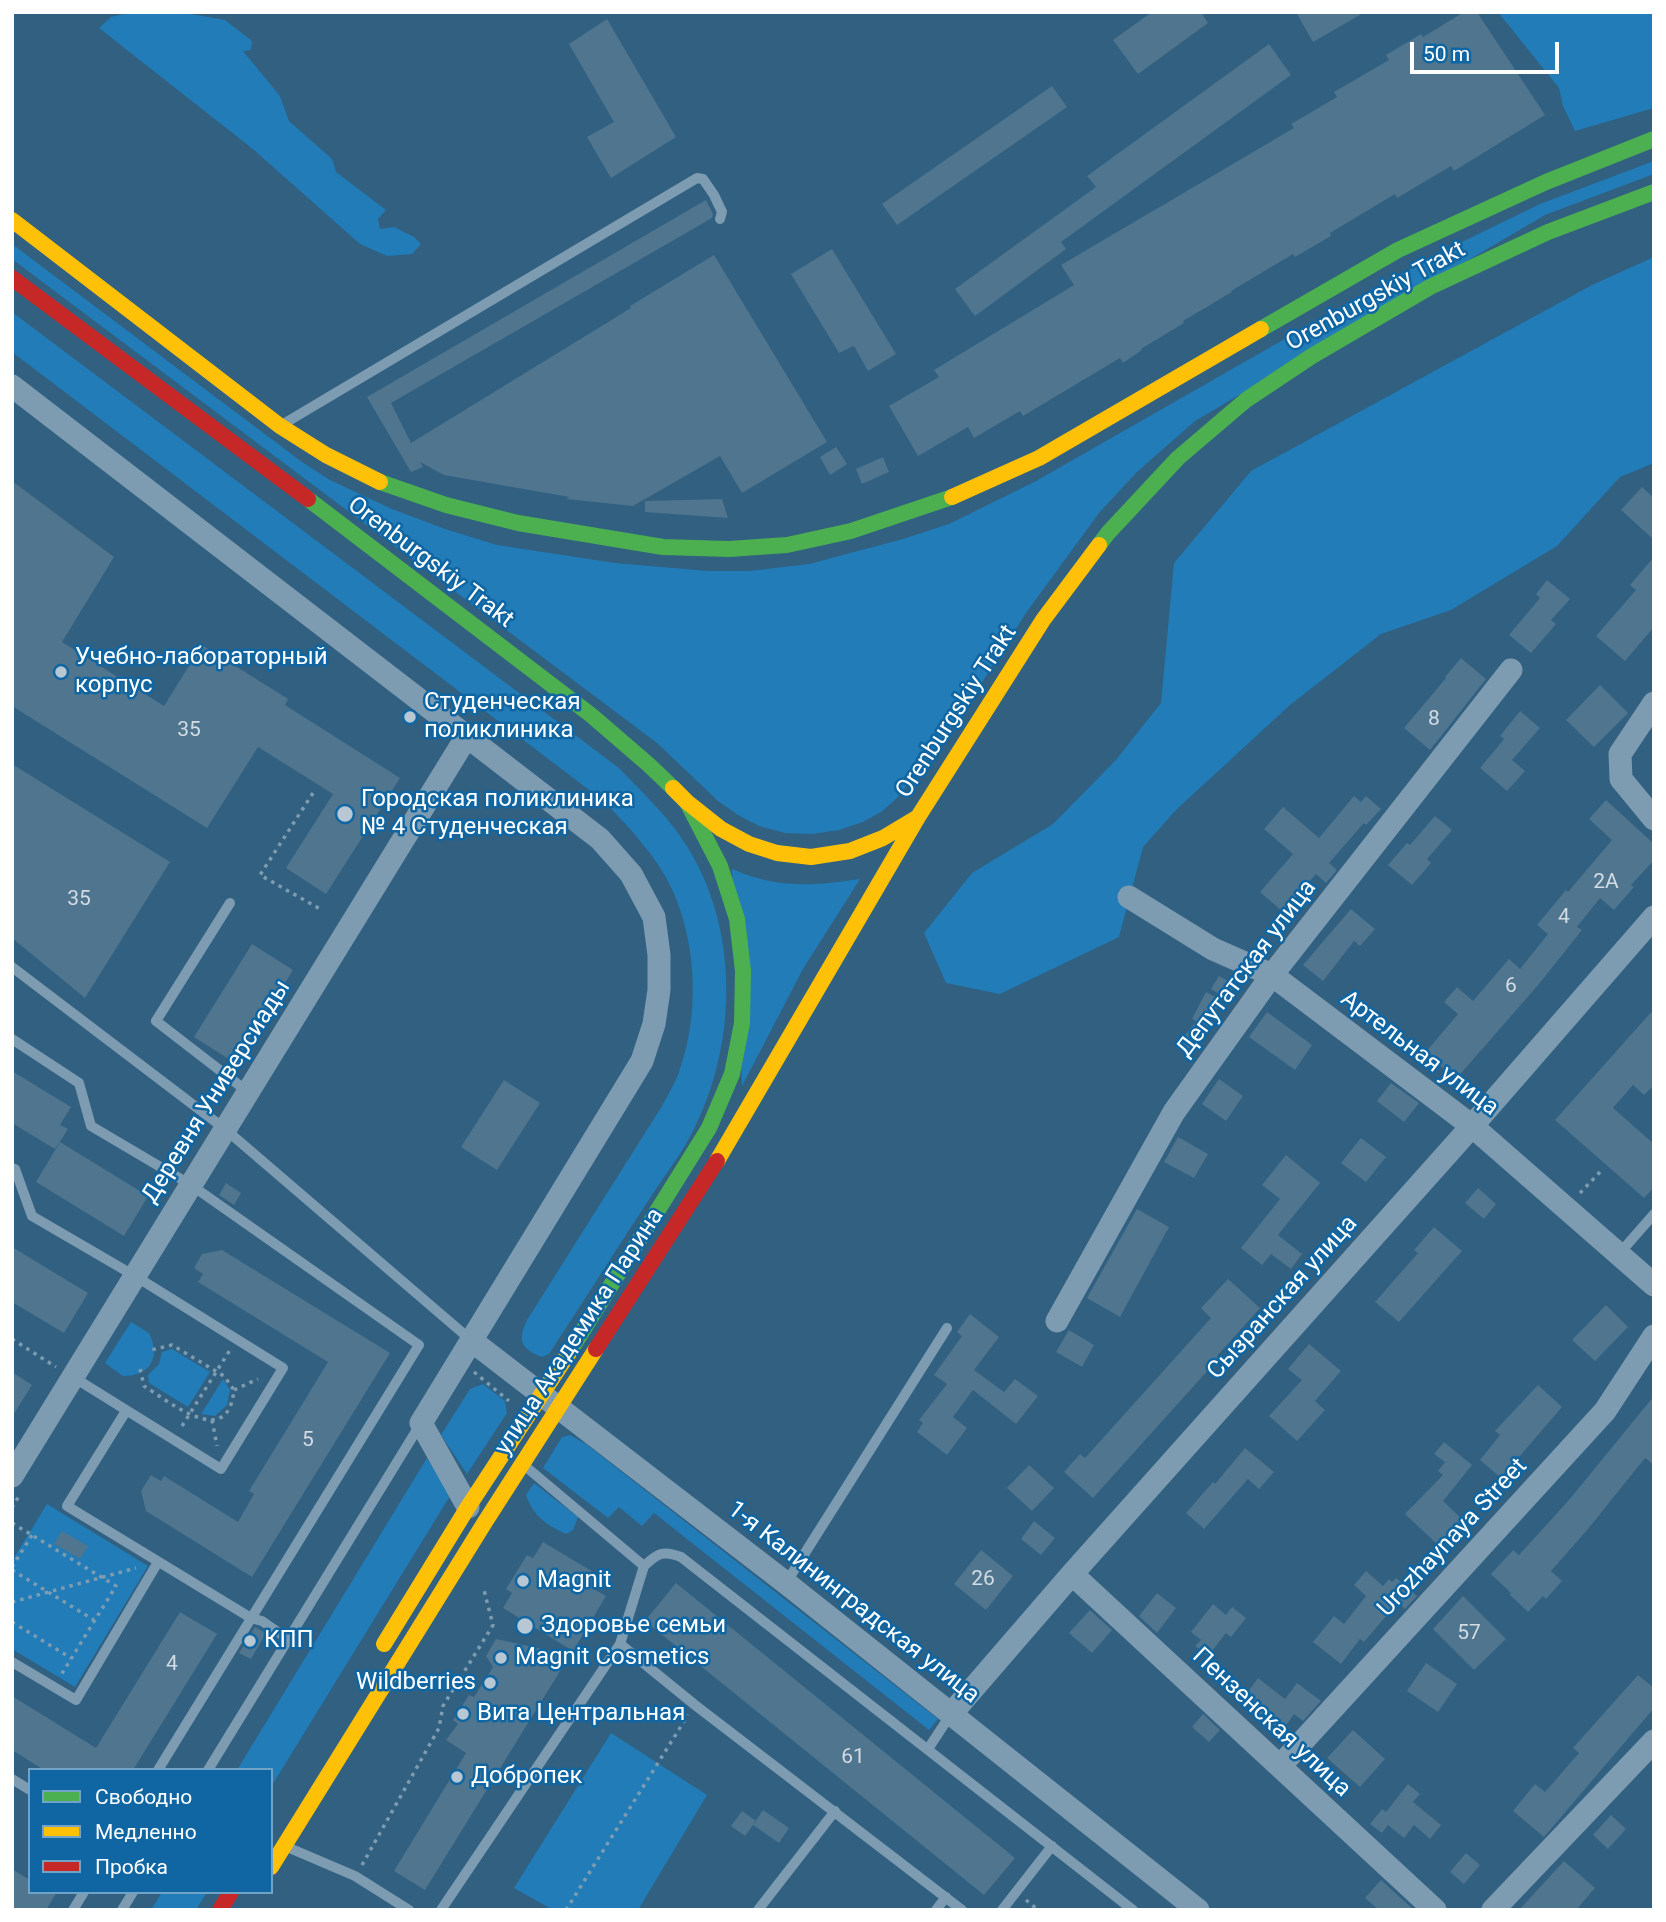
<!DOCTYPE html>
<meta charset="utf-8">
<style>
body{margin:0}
#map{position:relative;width:1666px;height:1922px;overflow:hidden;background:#316081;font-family:Roboto,sans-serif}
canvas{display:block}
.frame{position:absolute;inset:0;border:14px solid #fff;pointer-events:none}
.legend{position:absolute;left:28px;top:1768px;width:245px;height:126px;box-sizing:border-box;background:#1066a2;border:2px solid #70a3c7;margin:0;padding:9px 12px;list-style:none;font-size:21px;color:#fff}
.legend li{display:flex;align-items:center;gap:14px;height:35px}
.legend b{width:35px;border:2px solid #70a3c7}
.scale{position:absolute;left:1410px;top:42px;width:149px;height:32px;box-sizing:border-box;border:4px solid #fff;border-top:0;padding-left:9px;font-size:21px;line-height:24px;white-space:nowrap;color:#fff;-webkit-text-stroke:5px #1066a2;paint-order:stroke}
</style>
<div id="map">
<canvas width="1666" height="1922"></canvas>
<div class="frame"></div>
<ul class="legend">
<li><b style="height:9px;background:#4caf50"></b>Свободно</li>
<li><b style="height:9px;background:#ffc107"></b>Медленно</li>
<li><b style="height:9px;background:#c62828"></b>Пробка</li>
</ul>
<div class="scale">50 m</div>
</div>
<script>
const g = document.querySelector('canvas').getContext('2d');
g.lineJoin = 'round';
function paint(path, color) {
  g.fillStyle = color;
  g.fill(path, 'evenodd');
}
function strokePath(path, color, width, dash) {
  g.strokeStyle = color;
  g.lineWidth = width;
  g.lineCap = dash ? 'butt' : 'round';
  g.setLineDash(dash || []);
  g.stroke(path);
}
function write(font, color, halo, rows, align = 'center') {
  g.font = font + ' Roboto,sans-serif';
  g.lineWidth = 5;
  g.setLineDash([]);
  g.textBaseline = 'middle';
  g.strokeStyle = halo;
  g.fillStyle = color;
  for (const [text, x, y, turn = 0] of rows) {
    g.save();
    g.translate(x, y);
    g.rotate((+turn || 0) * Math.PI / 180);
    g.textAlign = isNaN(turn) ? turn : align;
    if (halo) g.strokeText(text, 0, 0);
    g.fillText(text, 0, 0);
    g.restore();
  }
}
paint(new Path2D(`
 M132,12h48l45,8 27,21 -1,9 -8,1 37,45 9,25 43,38 4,13 50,38 -8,9 2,10 14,-2 20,10 7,7 -9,10 -25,2 -27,-12 -106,-94 -155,-122 12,-11z
 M1498,12h156v96l-79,23 -12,-25 -4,-18z
 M1654,161v13l-109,41 -350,206 -58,51 -38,41 -73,100 -57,90 -36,50 -37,46 -15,13 -18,10 -24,8 -27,4 -27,-1 -26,-7 -21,-11 -20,-14 -61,-58 -645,-484v-15l290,218 28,18 62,29 53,20 52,16 118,18 93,8h41l60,-7 94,-25 46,-15 87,-43 338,-193 92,-48 74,-36z
 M1654,257v206l-34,14 -63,69 -106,64 -70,24 -91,71 -113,104 -34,38 -24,90 -119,57 -54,-11 -22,-50 48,-60 81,-49 62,-63 46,-58 13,-140 77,-92 341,-186z
 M12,312l607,456c24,25 51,50 69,80 51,82 49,194 7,279 -12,25 -30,48 -45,71 -34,52 -67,104 -101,156l-7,3c-21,-8 -25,-16 -15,-37l135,-214c6,-11 13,-23 17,-34 21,-59 18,-129 -8,-185 -16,-33 -42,-59 -66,-85l-593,-450z
 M732,869c46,20 80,17 128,10l-57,90 -61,117z
 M131,1322l18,11c12,24 2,43 -26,43l-18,-13z
 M172,1349l38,23 -22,35 -39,-24 -1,-8 11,-11 3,-12z
 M223,1379l7,11 -3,15 -12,11 -14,-2z
 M483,1384l22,17 2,12 -40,61 -26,-39 29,-46z
 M570,1435l16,9 352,275 -9,11 -275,-217 -12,13 -23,-19 -11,11 -65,-50 19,-31z
 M427,1458l23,38 -179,291v-17h-34z
 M534,1483l44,34 -5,13 -7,4c-21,-10 -32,-17 -40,-39z
 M47,1504l101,62 -73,121 -63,-38v-88z
 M611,1733l96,62 -69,115h-85l-39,-22z
 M162,1892h45l-11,18h-45z`), '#217cb7');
paint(new Path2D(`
 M1152,12h49l7,11 -70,51 -25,-34z
 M1296,12h69l-52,30z
 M1464,12h13l68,103 -91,56 -3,-5 -54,32 -2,-4 -65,39 1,3 -36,21 -2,-3 -62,37 1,1 -49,29 1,2 -43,26 1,1 -19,13 -3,-5 -97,58 -3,-5 -46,27 -6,-11 -50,29 -29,-50 50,-29 -5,-7 140,-85 -13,-20 233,-137 -3,-4 46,-27 -3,-5 55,-32 -3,-5 35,-21 2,3z
 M607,19l69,118 -65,41 -24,-41 27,-15 -45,-78z
 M1269,44l22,31 -230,167 5,7 -91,67 -20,-27 141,-102 -9,-11z
 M1052,86l15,21 -170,118 -15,-21z
 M706,200l7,14 -1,4 -321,185 20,40 220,-135 -1,-2 84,-51 113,187 -85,51 -22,-37 -87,50 -67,-7 3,-2 -125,-22 -24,-13 3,5 -12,5 -44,-75z
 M832,249l64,105 -28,17 -14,-25 -15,7 -48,-79z
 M836,447l11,17 -17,11 -10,-18z
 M883,457l6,15 -27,12 -6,-15z
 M12,481l102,76 -52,85 102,64 38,-61 86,54 -3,6 115,73 -74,116 -40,-26 47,-74 -75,-47 -51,81 -195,-122z
 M1642,487l12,11v42l-33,-30z
 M722,499l6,19 -83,-6v-11z
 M1654,557v70l-29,34 -29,-25 40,-46 -6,-5z
 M1547,580l23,19 -19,21 5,4 -25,29 -22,-18 31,-37 -4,-4z
 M1461,658l25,21 -56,71 -26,-22 42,-50 -1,-1z
 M1600,685l28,28 -34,34 -28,-27z
 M1520,711l20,17 -28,32 13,11 -18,20 -27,-23 24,-29 -4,-3z
 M12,764l158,98 -85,136 -73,-60z
 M1354,796l7,6 5,-6 15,13 -15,16 -2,-2 -35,40 8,7 -11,13 -10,-9 -33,38 -23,-20 33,-38 -29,-25 19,-22 36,31z
 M1606,800l48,44v16l-23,25 3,2 -20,23 -14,-12 -23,29 5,3 -43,54 -83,95 -31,-26 33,-39 -14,-12 13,-15 16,14 36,-42 11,10 28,-35 -11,-9 29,-35 2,2 44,-52 -23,-21z
 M1435,816l17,14 -25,29 4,4 -19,22 -24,-20 19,-22 3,2z
 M1351,909l24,20 -15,17 -6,-5 -31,40 -20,-16z
 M252,944l41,26 -58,93 -41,-26z
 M1219,976l16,9 -8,14 -16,-10z
 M1206,992l15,8 -22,43 1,1 -10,14 -14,-11 20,-26 -4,-2z
 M1654,1009v76l-10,10 -11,-10 -20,23 41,36v43l-10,11 -89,-78z
 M1267,1012l45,33 -17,25 -46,-33z
 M12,1071l59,36 -11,18 8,4 -13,20 -43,-26z
 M1219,1079l24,17 -17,25 -24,-17z
 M504,1080l36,23 -43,67 -36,-23z
 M1391,1083l28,20 -15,19 -27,-21z
 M1178,1137l30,17 -14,24 -30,-16z
 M1361,1138l25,19 -20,25 -25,-19z
 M60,1142l88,54 -24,40 -88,-54z
 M1286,1155l34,28 -42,52 24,19 -11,15 -20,-15 -9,11 -21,-17 39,-49 -18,-14z
 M226,1183l15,10 -7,12 -15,-10z
 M1478,1188l18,16 -12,15 -19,-16z
 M1137,1209l32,18 -49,90 -33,-19z
 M1434,1227l28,24 -63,71 -24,-20 43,-49 -4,-3z
 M12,1247l76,46 -24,40 -52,-31z
 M222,1250l168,103 -138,224 -106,-66 -5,-20 10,-16 10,6 3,-5 74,46 16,-28 -5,-3 79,-129 -130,-80 5,-8 -9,-6 8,-14z
 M1228,1279l32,29 -43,48 2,2 -126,140 -29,-26 16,-18 5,4 126,-140 -10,-10z
 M1606,1305l22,22 -33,34 -23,-21z
 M970,1314l29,23 -25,33 30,22 11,-13 23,17 -22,28 -43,-34 -20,27 14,11 -20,27 -30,-23 6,-9 -4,-3 28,-36 -13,-9 28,-39 -5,-4z
 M1069,1330l25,15 -12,22 -26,-15z
 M1309,1344l32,27 -26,30 10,9 -28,31 -28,-25 33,-36 -14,-11z
 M12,1372l20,13 -20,32z
 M1538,1385l24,22 -61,71 -21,-18 20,-25 -5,-4z
 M1654,1396v69l-9,-7 -57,71 -37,42 11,10 -16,18 -3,-3 -15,16 -18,-17 1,-2 -20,-19 22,-24 6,5 50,-55z
 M1444,1442l28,23 -29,36 22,21 -25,25 -35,-33 38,-39 -5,-4 7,-9 -11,-8z
 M1245,1448l29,24 -15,17 -11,-10 -44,50 -18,-16 27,-31 2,2z
 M1029,1465l25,23 -22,23 -25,-23z
 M1034,1521l21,17 -14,17 -20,-16z
 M62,1531l26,15 -8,13 -26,-15z
 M543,1542l57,34 -8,12 14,8 -33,55 -70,-43 9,-15 -6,-4 21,-34 6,3z
 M981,1550l32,26 -27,34 -32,-26z
 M1366,1571l17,15 6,-7 3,3 4,-4 21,18 -12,13 -7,-7 -34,40 -4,-3 -19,25 -28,-22 21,-26 10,8 22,-28 -12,-11z
 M676,1583l339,275 -31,37 -339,-274z
 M1157,1593l19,15 -19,25 -18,-17z
 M1463,1596l43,43 -32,31 -41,-41z
 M1213,1604l13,11 6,-8 14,11 -15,19 -5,-4 -18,23 -13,-10 6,-6 -10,-8z
 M1090,1610l22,20 -20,23 -23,-20z
 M180,1612l37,22 -84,136h-89l-32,-20v-54l84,52z
 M255,1627l11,6 -15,26 -12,-6z
 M496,1639l74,16 -145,235 -31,-19 72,-118 -20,-13 12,-16 -5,-4 16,-25 5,2 19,-30 -7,-11z
 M1426,1663l31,21 -19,28 -31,-21z
 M1638,1675l16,13v20l-110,129 -31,-26 22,-27 10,8 34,-39 -6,-5z
 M1258,1678l27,21 12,-16 24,18 -18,20 -9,-7 -12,17 -40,-31z
 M1203,1714l17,16 -11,12 -17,-15z
 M1353,1730l32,29 -25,28 -33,-29z
 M1408,1784l12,10 -7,8 28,23 -11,14 -16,-14 -10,13 -16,-13 -6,8 -12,-9 12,-15 4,3z
 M763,1810l26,18 -10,15 -26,-18z
 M742,1811l14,10 -11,15 -14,-10z
 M1611,1815l15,14 -18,20 -15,-14z
 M1466,1853l14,12 -16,19 -14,-12z
 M1564,1861l31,27 -19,22h-57z
 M12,1869l18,11v12h27l-11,18h-34z
 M1381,1880l33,30h-35l-14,-12z`), '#4f758f');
strokePath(new Path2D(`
 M313,793l-53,82 62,35
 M1580,1193l20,-21
 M12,1339l44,28
 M140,1369l4,17c26,16 84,65 90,4l-10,-14 -52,-31 -21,5
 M474,1372l35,29
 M234,1390l24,-11
 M212,1420l5,26
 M182,1426l48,-76
 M12,1508l8,-14
 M12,1523l104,63 -55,89
 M12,1567l20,-32
 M12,1570l82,50
 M12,1602l124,-34
 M12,1622l59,36
 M362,1865l77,-137 4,-22 50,-81 -9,-35
 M1026,1900l12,10
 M566,1910l122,-195`), '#7d9cb1', 3.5, [3.5, 5]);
strokePath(new Path2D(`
 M285,423l412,-245 6,1 11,16 8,17 -2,7
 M230,903l-74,118 92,71
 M12,967l213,162 247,212
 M12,1039l67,44 12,43 100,59 228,160 -261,425
 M12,1168l3,1 17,47 103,60 148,92 -62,101 -148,-92
 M1619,1254l35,-40
 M126,1411l-59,95 184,112 11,3 26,18
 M644,1566c14,-13 19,-16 37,-9l452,353
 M786,1583l161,-255
 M620,1644l75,61 267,205
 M12,1662l64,38 82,-138
 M928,1749l23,-35
 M208,1770l213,-347
 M12,1779l18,11
 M287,1847l68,29 54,34
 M73,1910l11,-18
 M122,1910l11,-18
 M441,1910l179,-266 24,-78 -119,-100
 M758,1910l77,-99
 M936,1910l10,-13
 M1002,1910l50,-64`), '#7d9cb1', 10);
strokePath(new Path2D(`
 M12,386l588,453 31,35 23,43 5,38v35l-5,34 -12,37 -221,362 47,84
 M1654,703l-34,51 1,25 33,40
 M1129,897l84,52 59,26 200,151 182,159
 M1057,1321l117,-209 98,-137 239,-305
 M472,1341l314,242 412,327
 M12,1476l455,-740
 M1072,1574l363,336
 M951,1714l121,-140 400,-448 182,-209
 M1280,1766l325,-355 49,-75
 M1493,1910l161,-169`), '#7d9cb1', 23);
strokePath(new Path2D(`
 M1261,329l137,-79 148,-68 108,-43
 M380,482l66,23 72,18 145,24 66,2 58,-4 64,-14 101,-34
 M308,499l283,216 58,50 24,23
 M1099,545l9,-12 70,-75 68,-58 66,-44 118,-69 118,-55 106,-40
 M570,1351l139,-223 23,-54 10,-51 1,-52 -6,-52 -17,-53 -33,-64`), '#4caf50', 16);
strokePath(new Path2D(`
 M12,220l268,206 46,29 54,27
 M952,497l87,-39 222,-129
 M673,788l14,14 34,27 28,15 28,9 34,4 39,-6 33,-13 35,-21 125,-197 56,-75
 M717,1161l201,-344
 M384,1644l84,-137 102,-156
 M271,1867l214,-345 111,-173`), '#ffc107', 16);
strokePath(new Path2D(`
 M12,278l296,221
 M596,1349l121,-188
 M220,1910l11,-18`), '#c62828', 16);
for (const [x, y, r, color] of [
 [61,672,7,"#b7c7d3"],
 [410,717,7,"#b7c7d3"],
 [345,814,9,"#b7c7d3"],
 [523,1581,7,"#b7c7d3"],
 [525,1626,9,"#b7c7d3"],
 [250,1641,7,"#b7c7d3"],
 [501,1658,7,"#b7c7d3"],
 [490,1683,7,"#b7c7d3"],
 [463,1714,7,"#b7c7d3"],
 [457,1777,7,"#b7c7d3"]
]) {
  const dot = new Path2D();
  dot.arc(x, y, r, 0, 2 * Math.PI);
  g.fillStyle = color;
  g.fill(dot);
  strokePath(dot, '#1066a2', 2.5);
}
write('21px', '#d3dce3', null, [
 ["8",1434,720],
 ["35",189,731],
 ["2А",1606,883],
 ["35",79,900],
 ["4",1564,918],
 ["6",1511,987],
 ["5",308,1441],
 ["26",983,1580],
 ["57",1469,1634],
 ["4",172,1665],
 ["61",853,1758]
]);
write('24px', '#fff', '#1066a2', [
 ["Orenburgskiy Trakt",1376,297,-29],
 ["Orenburgskiy Trakt",430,563,37],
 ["Orenburgskiy Trakt",957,712,-57],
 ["Депутатская улица",1247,969,-53],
 ["Артельная улица",1419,1054,37],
 ["Деревня Универсиады",217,1092,-58],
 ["Сызранская улица",1283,1298,-48],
 ["улица Академика Парина",580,1332,-57],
 ["Urozhaynaya Street",1453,1538,-47],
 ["1-я Калининградская улица",853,1603,38],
 ["Пензенская улица",1271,1723,43]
]);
write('24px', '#fff', '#1066a2', [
 ["Учебно-лабораторный",75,658],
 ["корпус",75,686],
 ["Студенческая",424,703],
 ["поликлиника",424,731],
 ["Городская поликлиника",361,800],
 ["№ 4 Студенческая",361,828],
 ["Magnit",537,1581],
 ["Здоровье семьи",541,1626],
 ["КПП",264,1641],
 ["Magnit Cosmetics",515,1658],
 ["Wildberries",476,1683,"right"],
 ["Вита Центральная",477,1714],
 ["Добропек",471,1777]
], 'left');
</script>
